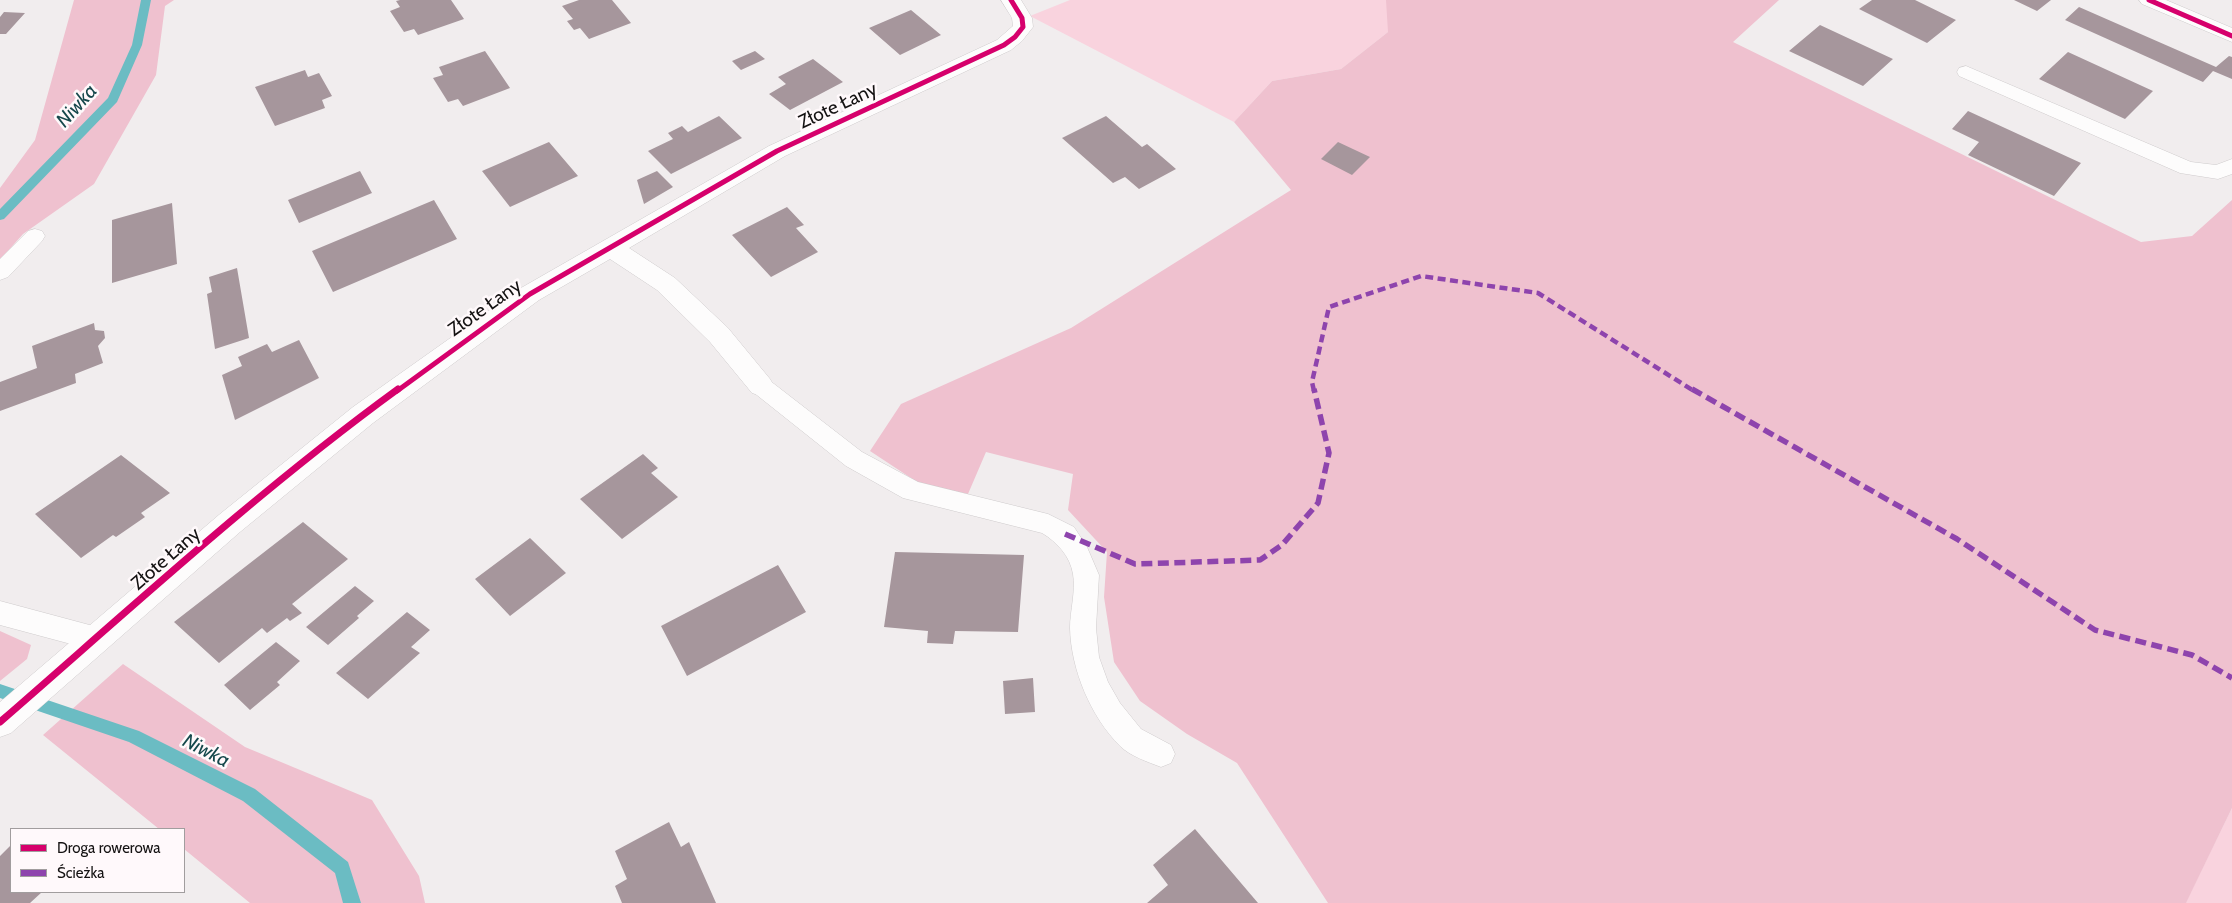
<!DOCTYPE html>
<meta charset="utf-8">
<style>
body{margin:0}
#map{position:relative;width:2232px;height:903px;overflow:hidden;background:#f1edee;font-family:Cabin,sans-serif}
canvas{display:block}
.legend{position:absolute;left:10px;top:828px;width:175px;height:65px;box-sizing:border-box;background:#fff9fb;border:1px solid #a19d9e;margin:0;padding:6px 9px;list-style:none;font-size:15px;color:#141212}
.legend li{display:flex;align-items:center;gap:10px;height:25px}
.legend b{width:25px;border:1px solid #a19d9e}
</style>
<div id="map">
<canvas width="2232" height="903"></canvas>
<ul class="legend">
<li><b style="height:6px;background:#d6006c"></b>Droga rowerowa</li>
<li><b style="height:6px;background:#8e44ad"></b>Ścieżka</li>
</ul>
</div>
<script>
const g = document.querySelector('canvas').getContext('2d');
g.lineJoin = 'round';
function paint(path, color) {
  g.fillStyle = color;
  g.fill(path, 'evenodd');
}
function strokePath(path, color, width, dash) {
  g.strokeStyle = color;
  g.lineWidth = width;
  g.lineCap = dash ? 'butt' : 'round';
  g.setLineDash(dash || []);
  g.stroke(path);
}
function write(font, color, halo, rows, align = 'center') {
  g.font = font + ' Cabin,sans-serif';
  g.lineWidth = 5;
  g.setLineDash([]);
  g.textBaseline = 'middle';
  g.strokeStyle = halo;
  g.fillStyle = color;
  for (const [text, x, y, turn = 0] of rows) {
    g.save();
    g.translate(x, y);
    g.rotate((+turn || 0) * Math.PI / 180);
    g.textAlign = isNaN(turn) ? turn : align;
    if (halo) g.strokeText(text, 0, 0);
    g.fillText(text, 0, 0);
    g.restore();
  }
}
paint(new Path2D(`
 M1070,0h321l-3,32 -47,37 -69,12 -38,41 -204,-106z
 M2232,808v95h-46v-1z`), '#f9d3de');
paint(new Path2D(`
 M74,0h100l-9,6 -9,69 -62,109 -71,50 -23,26v-72l35,-48z
 M1386,0h393l-46,42 408,200 51,-6 40,-36v608l-46,95h-858l-91,-140 -50,-29 -47,-33 -26,-39 -10,-65 3,-45 -39,-42 5,-36 -87,-22 -18,42 -48,-10 -50,-33 31,-47 170,-76 220,-138 -57,-68 38,-41 69,-12 47,-37z
 M0,631l31,14 -4,14 -27,22z
 M123,664l122,83 127,53 47,76 6,27h-175l-66,-54v-20h-25l-116,-94z`), '#efc1cf');
paint(new Path2D(`
 M141,0h10l-9,45 -25,57 -113,117 -4,1v-11l108,-111 24,-53z
 M0,684l139,47 116,58 93,73 13,41h-18l-8,-30 -92,-72 -114,-59 -129,-44z`), '#6bbcc3');
paint(new Path2D(`
 M400,0h51l13,19 -46,16 -4,-6 -10,3 -14,-21 10,-4 -4,-6z
 M579,0h33l19,23 -42,16 -9,-11 -6,2 -7,-9 6,-2 -11,-13z
 M1872,0h43l41,20 -29,23 -68,-34z
 M2014,0h37l-14,11z
 M2079,7l137,60 13,-11 3,1v22l-19,-8 -10,11 -138,-62z
 M911,10l30,25 -41,20 -31,-27z
 M4,12l21,1 -19,21h-6v-17z
 M1820,25l73,34 -30,27 -74,-35z
 M485,51l25,37 -47,18 -5,-7 -10,3 -15,-24 10,-3 -4,-8z
 M755,51l10,8 -24,11 -9,-9z
 M2068,52l85,39 -28,28 -86,-40z
 M813,59l30,23 -53,28 -21,-16 17,-10 -8,-7z
 M305,70l3,7 11,-4 13,23 -10,4 3,8 -50,18 -20,-39z
 M1968,111l113,52 -27,33 -86,-41 11,-13 -27,-13z
 M719,116l23,22 -71,36 -23,-23 25,-12 -5,-6 14,-7 6,6z
 M1106,116l36,31 5,-3 29,25 -37,20 -14,-12 -12,6 -51,-45z
 M549,142l29,34 -68,31 -28,-36z
 M1338,142l32,15 -18,18 -31,-16z
 M360,171l12,22 -73,30 -11,-23z
 M657,171l16,16 -29,17 -7,-24z
 M434,200l23,39 -124,53 -21,-41z
 M172,203l5,61 -65,19v-63z
 M787,207l17,18 -8,3 22,24 -47,25 -39,-42z
 M237,268l12,70 -34,11 -8,-55 5,-2 -3,-15z
 M94,323l1,7 9,1 1,7 -7,8 5,17 -28,11 1,9 -76,28v-29l37,-14 -5,-22z
 M299,340l20,38 -84,42 -13,-45 20,-9 -4,-9 29,-13 5,8z
 M643,454l15,14 -7,5 27,24 -56,42 -42,-40z
 M121,455l49,38 -29,20 4,4 -29,20 -3,-2 -32,23 -46,-44z
 M303,522l45,37 -56,45 10,9 -12,8 -3,-3 -20,15 -5,-5 -43,35 -45,-41z
 M530,538l36,35 -56,43 -35,-37z
 M895,552l129,3 -6,77 -63,-1 -2,13 -26,-1 1,-12 -44,-4z
 M778,565l28,47 -119,64 -26,-50z
 M355,586l19,15 -17,15 2,2 -31,27 -22,-18z
 M407,612l23,18 -19,17 9,6 -52,46 -32,-26z
 M276,642l24,19 -23,21 3,3 -30,25 -26,-25z
 M1033,678l2,34 -30,2 -2,-33z
 M669,822l12,25 8,-5 27,61h-94l-7,-17 12,-7 -12,-28z
 M1195,829l63,74h-111l21,-18 -15,-20z
 M11,845v47h31l-12,11h-30v-47z`), '#a6969c');
const service = new Path2D(`
 M1966,66l225,96 25,3 16,-6v15l-14,5 -38,-6 -221,-97 -2,-4 2,-4z
 M35,229l7,2 3,5 -3,5 -34,36 -8,3v-21l28,-28z
 M761,377l8,3 93,72 56,30 130,32 26,13 13,20 12,28 -3,53 3,29 9,25 12,21 21,26 30,16 4,9 -4,9 -10,4c-13,-5 -31,-11 -41,-21 -29,-29 -49,-76 -50,-118 0,-17 6,-37 3,-54 -3,-18 -16,-32 -31,-41l-139,-35 -57,-32 -93,-74 -3,-6 3,-6z
 M0,601l97,26 9,4 4,8 -4,8 -9,4 -97,-26z`);
const minor = new Path2D(`
 M1001,0h20l11,18 1,9 -11,14 -11,9 -226,106 -156,92 46,30 53,50 42,51 4,7 -4,7 -9,3 -9,-3 -42,-51 -53,-52 -47,-31 -71,41 -166,123 -133,109 -229,201 -11,4v-35l220,-188 133,-107 168,-119 248,-142 228,-106 16,-14 -1,-8z`);
const tertiary = new Path2D(`
 M2139,0h27l66,28v14l-90,-38z`);
strokePath(service, '#cecbcc', 1);
strokePath(minor, '#cecbcc', 1);
strokePath(tertiary, '#cecbcc', 1);
paint(service, '#fdfcfc');
paint(minor, '#fdfcfc');
paint(tertiary, '#fdfcfc');
strokePath(new Path2D(`
 M1314,391l-2,-9 17,-75 92,-31 117,17 156,98`), '#8e44ad', 4.5, [8, 4.5]);
strokePath(new Path2D(`
 M1692,389l265,150 138,91 97,25 40,23
 M1065,534l70,30 125,-4 22,-15 36,-42 11,-50 -15,-64`), '#8e44ad', 5.5, [11, 5.5]);
strokePath(new Path2D(`
 M2149,0l83,36
 M397,391l133,-97 247,-143 227,-106 11,-8 8,-10 -1,-9 -11,-18`), '#d6006c', 5);
strokePath(new Path2D(`
 M0,722c130,-113 258,-231 398,-333`), '#d6006c', 7);
write('19px', '#141212', '#fff9fb', [
 ["Złote Łany",838,106,-25],
 ["Złote Łany",485,308,-35],
 ["Złote Łany",166,559,-41]
]);
write('italic 20px', '#16484c', '#fff9fb', [
 ["Niwka",77,106,-48],
 ["Niwka",206,751,27]
]);
</script>
